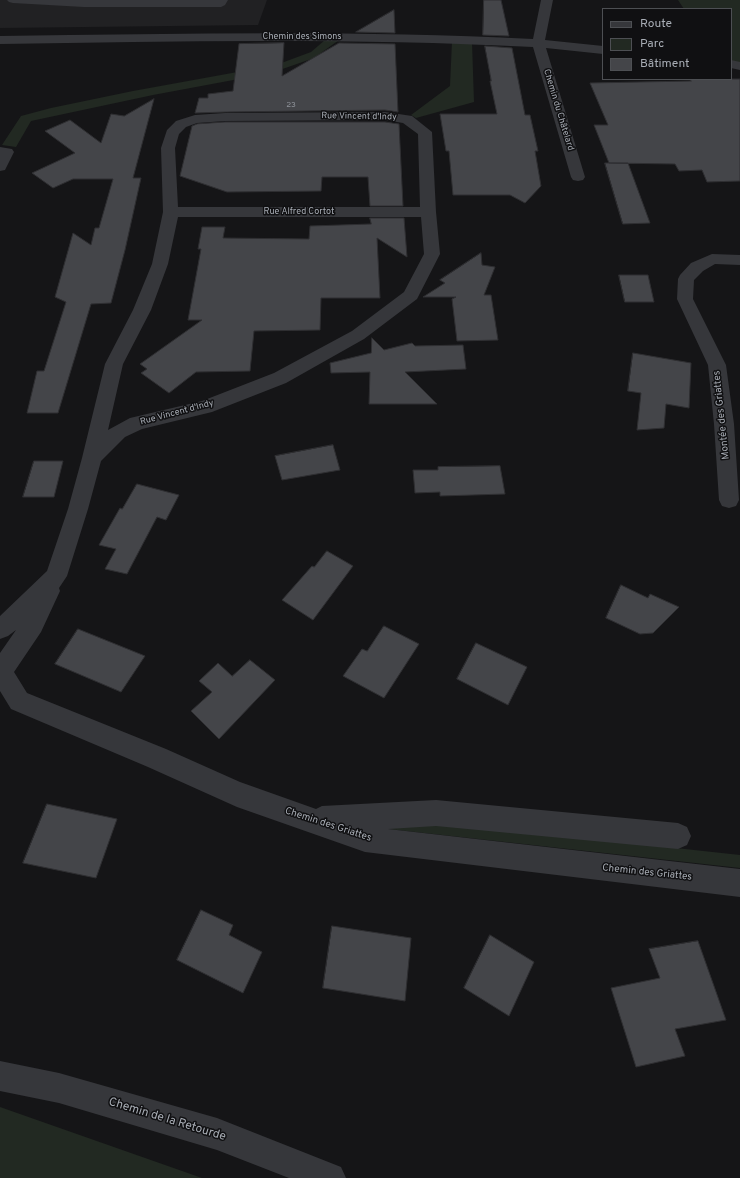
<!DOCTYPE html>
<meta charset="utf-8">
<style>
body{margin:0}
#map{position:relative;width:740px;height:1178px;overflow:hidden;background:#151517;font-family:Overpass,sans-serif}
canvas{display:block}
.legend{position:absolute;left:602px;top:8px;width:130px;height:72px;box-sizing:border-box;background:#101012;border:1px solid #4d4f53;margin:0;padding:5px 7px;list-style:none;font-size:12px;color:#a8adb5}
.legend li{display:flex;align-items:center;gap:8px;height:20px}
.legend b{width:20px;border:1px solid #4d4f53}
</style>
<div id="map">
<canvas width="740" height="1178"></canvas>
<ul class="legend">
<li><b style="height:5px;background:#36373b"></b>Route</li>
<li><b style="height:11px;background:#222922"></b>Parc</li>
<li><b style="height:11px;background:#444549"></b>Bâtiment</li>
</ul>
</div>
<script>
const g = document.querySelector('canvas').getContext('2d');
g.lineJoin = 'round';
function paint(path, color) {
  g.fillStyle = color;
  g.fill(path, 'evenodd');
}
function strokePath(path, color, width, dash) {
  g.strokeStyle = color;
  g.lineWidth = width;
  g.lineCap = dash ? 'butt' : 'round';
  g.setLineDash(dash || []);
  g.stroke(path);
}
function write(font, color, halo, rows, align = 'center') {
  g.font = font + ' Overpass,sans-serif';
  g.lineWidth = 3;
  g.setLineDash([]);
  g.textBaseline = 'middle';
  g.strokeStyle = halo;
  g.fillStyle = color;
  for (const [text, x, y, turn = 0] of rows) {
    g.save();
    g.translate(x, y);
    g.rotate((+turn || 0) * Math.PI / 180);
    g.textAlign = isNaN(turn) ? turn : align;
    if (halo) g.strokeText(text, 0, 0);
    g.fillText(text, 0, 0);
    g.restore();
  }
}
paint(new Path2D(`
 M0,0h267l-9,25 -258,3z`), '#212123');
paint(new Path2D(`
 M678,0h62v63l-9,-2v-52h-47z
 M325,40h14l-25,18 -43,15 -118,22 -122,26 -15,26 -14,-2 19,-29 30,-8 82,-17 143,-26 35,-13z
 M452,41l20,1 2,60 -58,16 -5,-3 39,-29z
 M428,821l312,34v13l-370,-41z
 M0,1107l202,71h-202z`), '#222922');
const building = new Path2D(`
 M484,0h17l8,36 -26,-1z
 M394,10l1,23 -39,-1z
 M284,43l-2,33 57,-33 56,1 3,68 -13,-2 -160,2 -30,1 4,-15h9v-4l25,-3 6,-47z
 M485,46l27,2 13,67h5l8,36h-3l6,35 -16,17 -15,-8h-57l-4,-44h-3l-6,-37h57l-7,-33h1z
 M689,79h51v102l-33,1 -5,-12 -23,1 -4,-7 -66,-1 -15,-38h14l-18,-42 101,-2z
 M154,99l-21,79h8l-16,72 -14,53 -20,1 -33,109h-31l10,-42h7l22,-69 -11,-5 18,-64 18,12 4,-17h4l14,-49h-40l-20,9 -21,-15 43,-20 -30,-22 25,-11 31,23 10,-29 13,2z
 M225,122h160l14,2 4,82h-33l-2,-29h-46l-1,14 -94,1 -47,-16 12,-50 5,-2z
 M605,163h23l22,60 -27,1z
 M370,218h34l3,39 -30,-19 3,60h-59l-1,32 -66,1 -4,40 -54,1 -27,21 -28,-20 6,-4 -7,-5 62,-44h-14l13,-71h-3l4,-22h23l-2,11 86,1 1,-13 61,-2z
 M481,253l1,12 13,2 -11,28h7l7,45 -41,1 -5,-42 4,-2h-33l22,-14 -5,-3z
 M619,275h29l6,27h-29z
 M372,338l12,12 28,-7 3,3 48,-1 3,24 -61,3 32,32h-68l1,-32 -39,1 -1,-10 41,-10z
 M633,353l58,10 -2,45 -23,-4 -2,24 -27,2 4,-37 -13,-2z
 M333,445l7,25 -58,10 -7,-24z
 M34,461h29l-9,36h-31z
 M500,466l5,28 -65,2v-4l-25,1 -2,-23h25v-3z
 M137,484l42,11 -13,25 -9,-3 -30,57 -22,-5 11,-20 -17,-4 21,-37 2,1z
 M327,551l26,15 -40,54 -31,-20 30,-34 2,1z
 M621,585l27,13 2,-4 29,13 -26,26 -13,1 -34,-16z
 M384,626l35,18 -35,54 -41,-22 19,-27 5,2z
 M78,629l67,27 -24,36 -66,-28z
 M476,643l51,24 -19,38 -51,-26z
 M250,660l25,20 -56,59 -28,-28 21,-19 -13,-11 19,-18 14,13z
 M47,804l70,15 -21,59 -73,-15z
 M201,910l32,15 -4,10 33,17 -19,41 -66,-33z
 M332,926l79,12 -6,63 -82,-13z
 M490,935l44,27 -25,54 -45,-28z
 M698,941l28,79 -51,9 10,27 -49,11 -25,-79 49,-10 -11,-29z`);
paint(building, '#444549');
strokePath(building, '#2f2f32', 1);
paint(new Path2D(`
 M7,0h221l-3,5 -4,2h-137l-71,-4 -4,-1z
 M541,0h12l-8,40 58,6v8l-57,-6 39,129 -2,3 -5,1 -5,-1 -2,-3 -38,-130c-178,-9 -355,-6 -533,-3v-8c178,-2 355,-6 533,3z
 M731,60l9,2v8l-9,-2z
 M385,112l27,4 20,16 4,80 4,42 -23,45 -53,40 -78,44 -74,29 -70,17 -17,8 -24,24 -13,48 -21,67 -8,12 1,3 -19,41 -27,40 13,21 139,56 74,33 76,27 6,-3 114,-6 242,23 9,4 4,9 -4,9 -9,4 -242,-23 -48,3 352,40v28l-375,-45 -128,-45 -89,-40 -137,-58 -11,-18v-38l16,-23 -8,6 -8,3v-23l47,-45 21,-62 14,-51 23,-94 28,-54 19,-46 11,-52 -2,-64 6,-18 9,-9 19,-6 30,-2zM385,120l18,3 15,11 2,73h-242l-3,-59 4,-14 7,-7 11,-4 28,-2zM178,217h243l3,37 -20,38 -52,39 -78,42 -72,28 -72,17 -22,12 15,-66 28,-54 17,-46z
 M0,147l12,2 2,3 -9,18 -5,1z
 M712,254l28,1v10l-25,-1 -12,7 -9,9 -1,19 33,66 8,59 5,76 -3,6 -7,2 -7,-2 -3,-6 -5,-76 -6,-59 -31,-66 1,-20 2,-4 11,-12z
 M0,1061l59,12 158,45 124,49 5,11h-57l-72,-28 -158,-47 -59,-12z`), '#36373b');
write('8px', '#8f939a', null, [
 ["23",291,105]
]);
write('9px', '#a8adb5', '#101012', [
 ["Chemin des Simons",302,37],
 ["Chemin du Châtelard",558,110,73],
 ["Rue Vincent d'Indy",359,117,1],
 ["Rue Alfred Cortot",299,212],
 ["Rue Vincent d'Indy",177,413,-15]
]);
write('10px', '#a8adb5', '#101012', [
 ["Montée des Griattes",722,415,-96],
 ["Chemin des Griattes",328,825,18],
 ["Chemin des Griattes",647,873,6]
]);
write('12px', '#a8adb5', '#101012', [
 ["Chemin de la Retourde",167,1120,17]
]);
</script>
